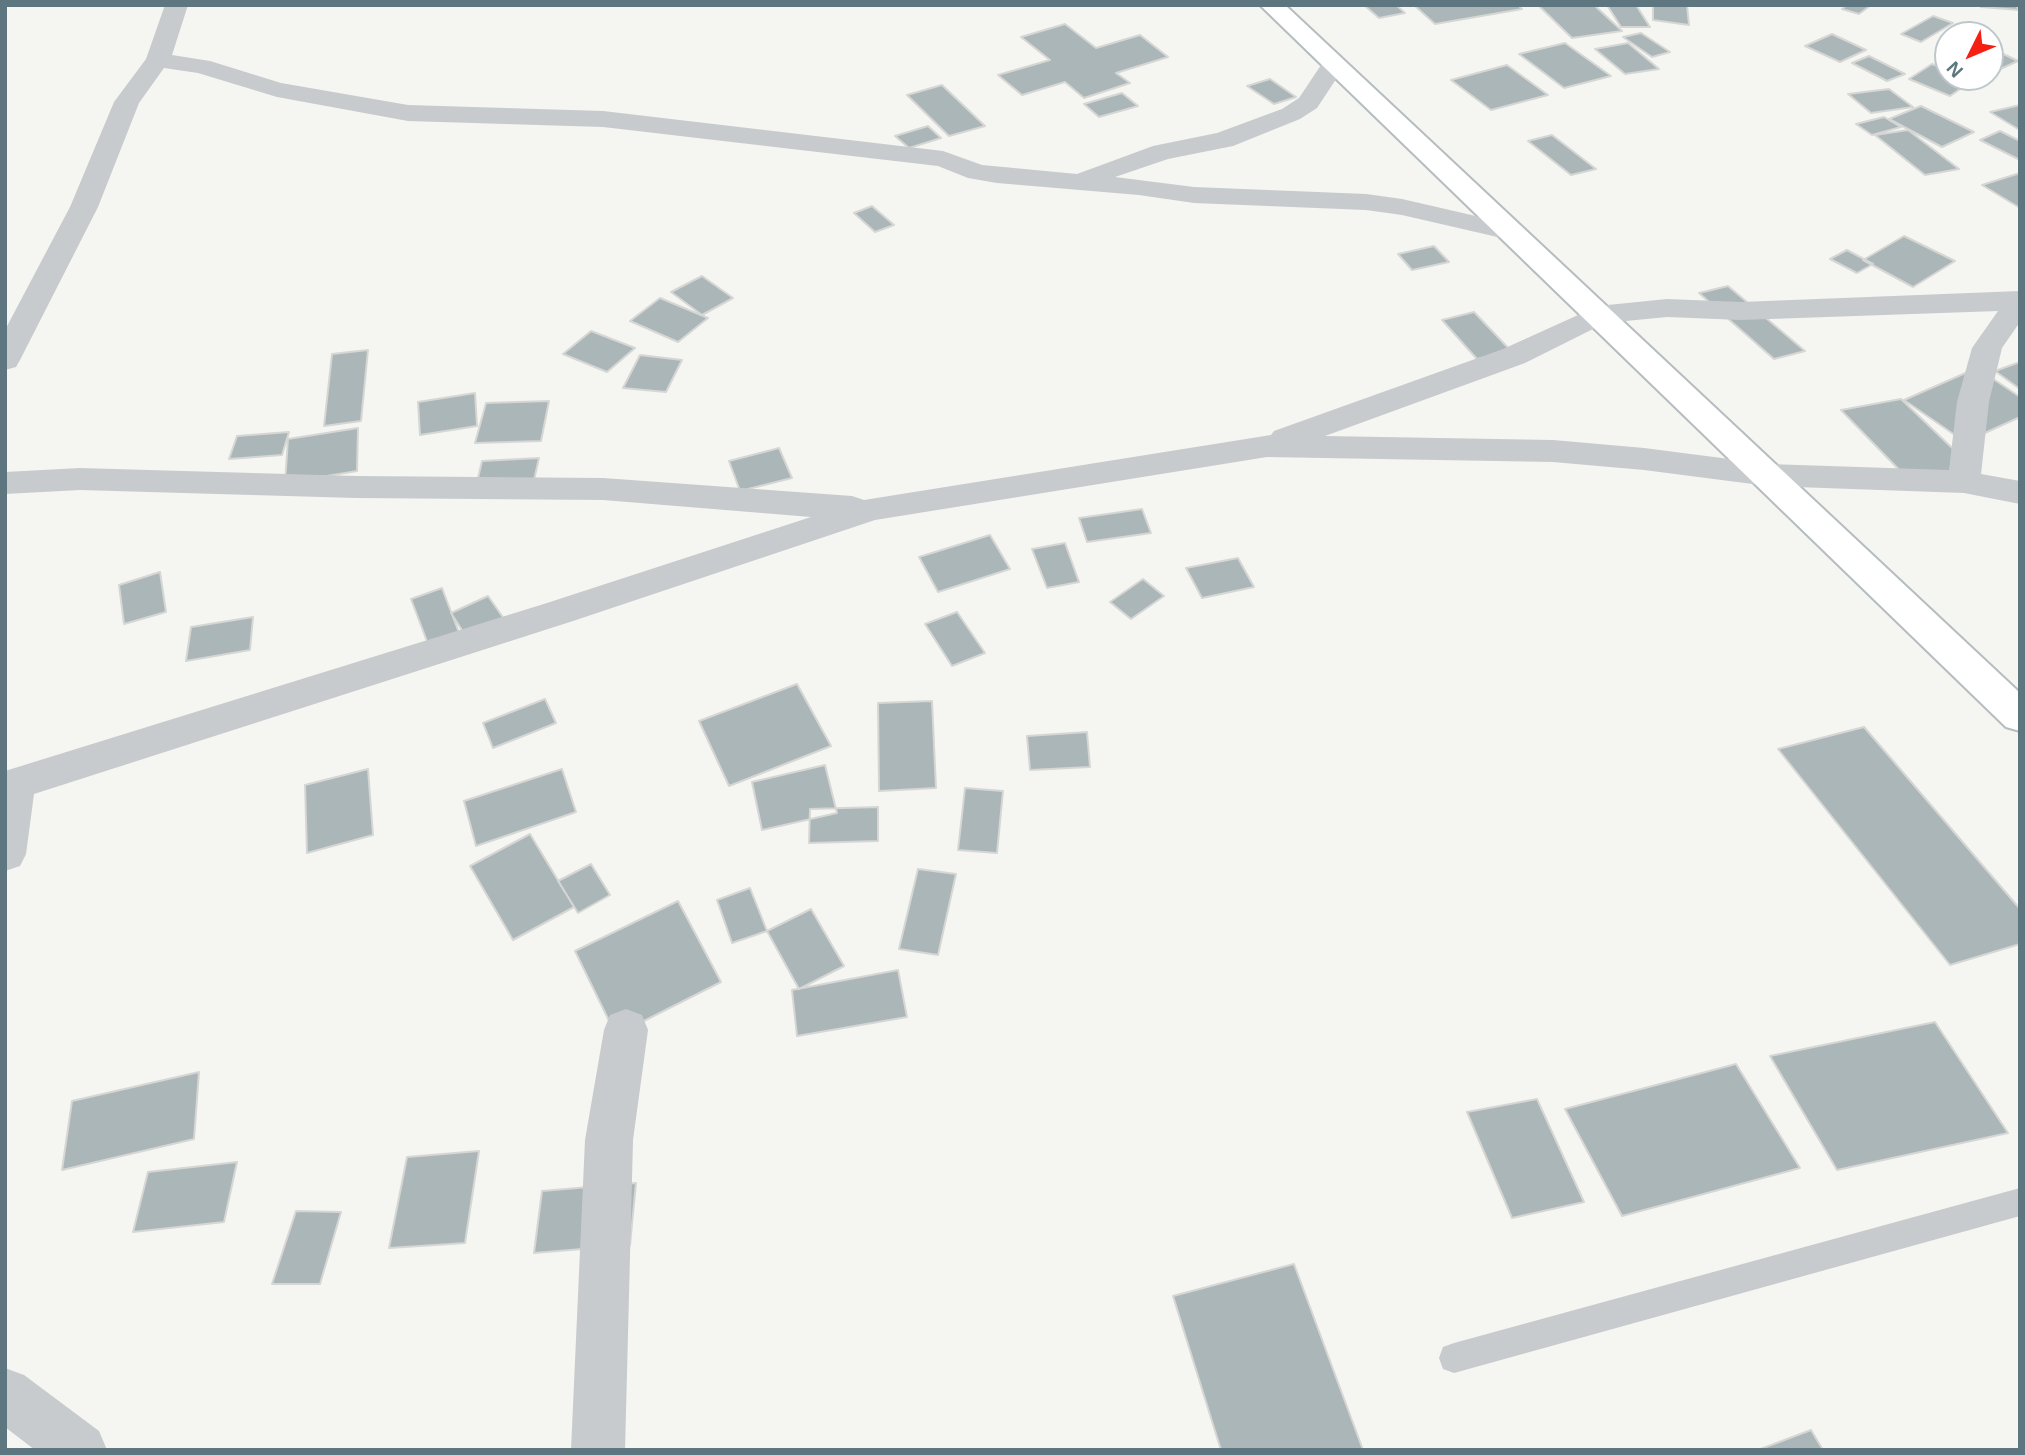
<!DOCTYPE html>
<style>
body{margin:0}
#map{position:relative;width:2025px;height:1455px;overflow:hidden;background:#f5f5f1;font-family:Helvetica,sans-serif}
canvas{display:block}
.frame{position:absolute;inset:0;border:7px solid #5d767f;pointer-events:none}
.north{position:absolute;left:1934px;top:21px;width:70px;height:70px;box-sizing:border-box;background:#fff;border:2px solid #bec8cc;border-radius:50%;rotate:227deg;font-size:19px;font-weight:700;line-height:28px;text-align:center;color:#5d767f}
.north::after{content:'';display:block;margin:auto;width:24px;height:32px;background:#f52011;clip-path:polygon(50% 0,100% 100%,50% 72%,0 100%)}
</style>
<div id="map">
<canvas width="2025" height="1455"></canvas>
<div class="frame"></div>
<div class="north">N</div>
</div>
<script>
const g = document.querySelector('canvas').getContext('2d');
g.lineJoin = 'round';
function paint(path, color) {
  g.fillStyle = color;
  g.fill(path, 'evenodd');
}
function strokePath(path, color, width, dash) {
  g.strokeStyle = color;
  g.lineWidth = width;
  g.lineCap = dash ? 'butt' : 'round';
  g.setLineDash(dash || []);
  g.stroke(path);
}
const building = new Path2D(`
 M1364,5h32l9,8 -26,5z
 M1414,5h104l4,4 -87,15z
 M1538,5h56l28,26 -50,7z
 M1607,5h29l14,22h-29z
 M1653,5h34l2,20 -36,-5z
 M1847,5h24l-12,9 -17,-5z
 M1980,5h36l3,5 -38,-3z
 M1933,16l20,7 -32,19 -20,-8z
 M1065,24l31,24 44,-13 28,22 -52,16 14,10 -46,15 -19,-16 -43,13 -24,-20 52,-15 -29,-23z
 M1641,33l29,19 -18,5 -29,-20z
 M1832,34l34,16 -26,12 -35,-16z
 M1565,43l46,33 -47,12 -45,-34z
 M1628,43l31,26 -34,5 -30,-25z
 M1993,49l25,12 -22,10 -6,-3v-18z
 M1869,56l36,18 -18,7 -35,-18z
 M1932,64l16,6v7h17l8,3 -23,16 -41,-17z
 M1507,65l41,30 -57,15 -40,-30z
 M1270,79l26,18 -22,7 -27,-18z
 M942,85l43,41 -36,10 -42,-41z
 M1889,89l24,18 -42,6 -23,-19z
 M1122,93l16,13 -39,11 -15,-13z
 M2020,105v24h-2l-28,-17z
 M1921,106l53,26 -32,15 -53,-28z
 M1884,117l17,10 -29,8 -16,-11z
 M928,126l13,12 -32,10 -14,-12z
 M1908,130l51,39 -34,6 -50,-40z
 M2000,131l20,10v19l-40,-20z
 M1552,135l44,34 -25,6 -43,-34z
 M2020,173v35l-38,-23z
 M872,206l22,19 -19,7 -21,-19z
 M1904,236l51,25 -42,26 -50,-27z
 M1434,246l15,16 -37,8 -14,-16z
 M1847,250l26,14 -16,9 -27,-14z
 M702,276l31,22 -31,17 -31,-23z
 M1728,286l77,65 -31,8 -75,-66z
 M660,298l48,20 -30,24 -48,-21z
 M1474,312l37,39 -34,8 -35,-39z
 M591,331l44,17 -28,24 -44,-18z
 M368,350l-7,71 -37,5 8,-72z
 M640,355l42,5 -16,32 -43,-4z
 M2020,362v27l-25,-18z
 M1977,368l43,29v20l-55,25 -61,-42z
 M475,393l2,33 -57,9 -2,-33z
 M1901,399l73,70 -63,13 -70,-72z
 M549,401l-8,40 -66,2 11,-40z
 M358,428l-1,43 -72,12 3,-44z
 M289,432l-7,23 -53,4 8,-23z
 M779,448l13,30 -52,13 -11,-30z
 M539,458l-7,31 -57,2 7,-30z
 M1142,509l9,24 -64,9 -8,-24z
 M990,535l20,34 -72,23 -19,-35z
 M1065,543l14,39 -32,6 -15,-39z
 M1238,558l16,29 -52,11 -16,-30z
 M160,572l6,40 -42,12 -5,-39z
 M1143,579l21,17 -33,23 -21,-17z
 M442,588l22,58 -31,11 -22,-58z
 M488,596l21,30 -38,18 -20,-31z
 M957,612l28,41 -33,13 -27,-42z
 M253,617l-3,33 -64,11 5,-34z
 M797,684l34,62 -102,40 -30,-65z
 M545,699l11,24 -63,25 -10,-25z
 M932,701l4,87 -57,3 -1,-88z
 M1864,727l156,182v35l-70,21 -172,-216z
 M1087,732l3,35 -60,3 -3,-34z
 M825,765l12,48 -75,17 -10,-48z
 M368,769l5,66 -66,18 -2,-68z
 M562,769l14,43 -100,34 -12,-45z
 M965,788l38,3 -6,62 -39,-3z
 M878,807v34l-69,2 1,-34z
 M530,834l44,73 -61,33 -43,-74z
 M591,864l19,31 -32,18 -20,-32z
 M918,869l38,5 -18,81 -39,-6z
 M750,888l17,43 -35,12 -15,-43z
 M678,901l43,81 -105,53 -41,-84z
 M811,909l33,57 -45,23 -32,-58z
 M898,970l9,47 -110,19 -5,-46z
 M1935,1022l73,111 -171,37 -67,-114z
 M1736,1064l64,104 -178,48 -57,-107z
 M199,1072l-5,67 -132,31 10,-69z
 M1537,1099l47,103 -72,16 -45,-106z
 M479,1151l-14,92 -76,5 18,-91z
 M237,1162l-13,60 -91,10 15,-60z
 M636,1183l-6,62 -96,8 8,-62z
 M296,1211l45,1 -21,72h-48z
 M1294,1264l69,186h-142l-48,-154z
 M1811,1430l12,20h-65z`);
paint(building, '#abb6b9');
strokePath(building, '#d6d6d4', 2);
const secondary = new Path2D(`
 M1260,5h25l735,688v38l-14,-4z`);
strokePath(secondary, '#b6bdc0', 4);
paint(new Path2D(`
 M2020,1188v28l-566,157 -11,-4 -4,-11 4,-11 11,-4z`), '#c7cbcd');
paint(new Path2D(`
 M165,5h23l-16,50 38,6 71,22 127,22 195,6 340,40 39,14 95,9 76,-28 64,-13 65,-24 17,-11 26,-39 9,-2 9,2 3,5 -29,44 -17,11 -67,27 -65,13 -53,18 79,10 172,7 36,5 104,24 10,2 4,6 -4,6 -10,2 -104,-24 -36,-5 -172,-7 -55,-8 -142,-12 -29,-5 -30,-12 -335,-39 -195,-6 -131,-24 -79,-24 -34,-5 -25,35 -41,104 -78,153 -4,7 -11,3v-40l65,-123 44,-105 32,-43z
 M2020,291v31l-18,26 -13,54 -8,72 39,7v23l-56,-11 -196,-7 -124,-16 -91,-8 -286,-5 -392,63 -302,101 -539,173 -8,60 -6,12 -15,5v-100l542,-168 264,-86 -208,-17 -247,-2 -276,-8 -75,4v-22l75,-4 276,8 247,2 249,18 12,4 407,-65 3,-4 229,-82 95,-43 69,-7 74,3zM1998,311l-26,37 -15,54 -8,68 -181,-6 -124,-16 -91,-8 -228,-4 200,-73 80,-40 62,-6 74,3z
 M626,1009l16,6 6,15 -15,110 -8,310h-54l14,-310 19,-110 6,-15z
 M5,1368l19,7 75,56 8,19h-72l-30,-23z`), '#c7cbcd');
paint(secondary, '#fff');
</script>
